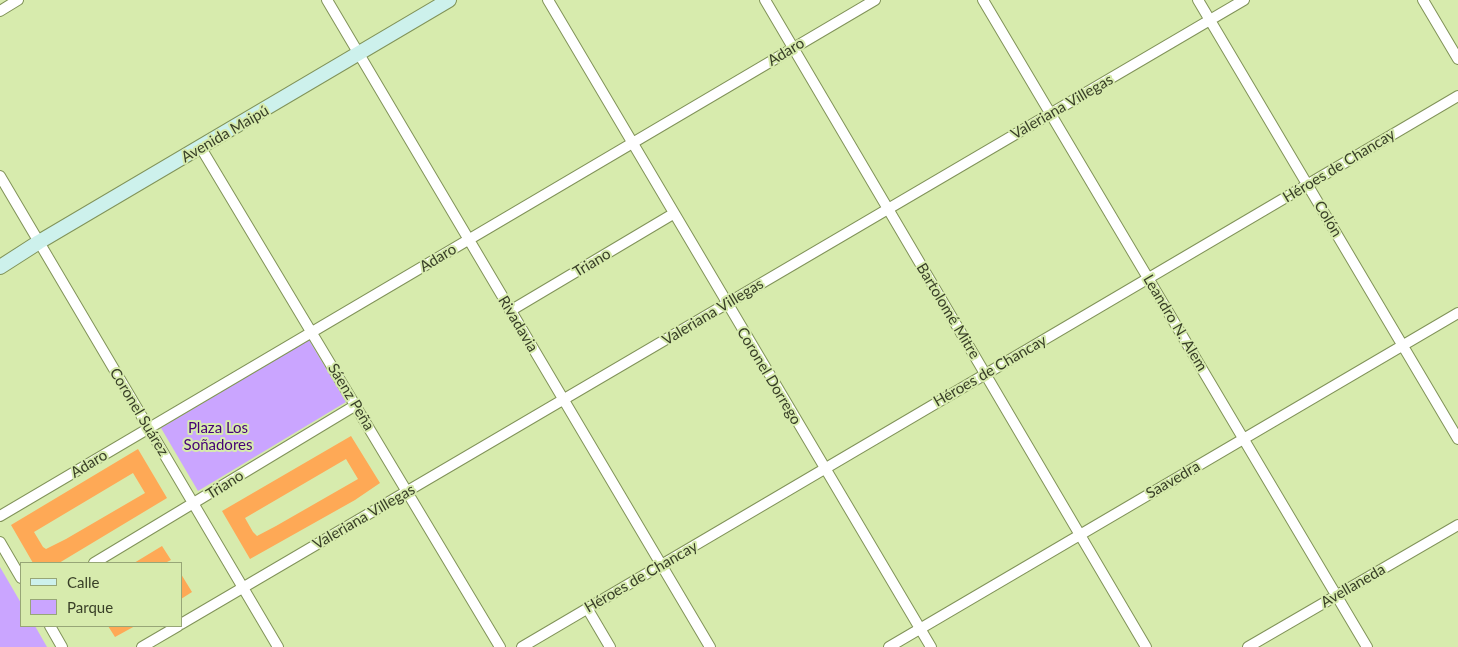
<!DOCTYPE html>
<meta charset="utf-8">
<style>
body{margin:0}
#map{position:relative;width:1458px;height:647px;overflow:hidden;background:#d7ebad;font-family:Lato,sans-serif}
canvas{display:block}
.legend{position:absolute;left:20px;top:562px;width:162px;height:65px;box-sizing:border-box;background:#d7ebad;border:1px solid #97a677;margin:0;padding:6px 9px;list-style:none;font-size:15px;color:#383f27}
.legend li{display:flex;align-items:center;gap:10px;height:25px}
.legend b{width:25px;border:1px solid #97a677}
</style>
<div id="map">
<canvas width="1458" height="647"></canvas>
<ul class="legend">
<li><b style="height:6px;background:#cdf1ec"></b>Calle</li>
<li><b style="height:14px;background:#caa5ff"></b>Parque</li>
</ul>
</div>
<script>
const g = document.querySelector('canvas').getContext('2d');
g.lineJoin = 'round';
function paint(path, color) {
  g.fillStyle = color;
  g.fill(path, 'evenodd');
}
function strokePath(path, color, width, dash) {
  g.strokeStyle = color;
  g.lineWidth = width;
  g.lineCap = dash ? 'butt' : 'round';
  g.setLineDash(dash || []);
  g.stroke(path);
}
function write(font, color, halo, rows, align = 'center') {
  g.font = font + ' Lato,sans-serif';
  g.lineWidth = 4;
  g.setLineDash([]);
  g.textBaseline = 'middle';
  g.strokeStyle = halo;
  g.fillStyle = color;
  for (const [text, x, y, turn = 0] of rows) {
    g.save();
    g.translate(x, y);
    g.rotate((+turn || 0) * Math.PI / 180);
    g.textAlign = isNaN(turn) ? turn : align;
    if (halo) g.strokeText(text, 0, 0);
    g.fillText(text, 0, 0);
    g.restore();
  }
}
paint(new Path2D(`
 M309,340l37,62 -148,89 -37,-63z
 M0,567l21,36v23h14l12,21h-47z`), '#caa5ff');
paint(new Path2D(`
 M351,436l29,47 -25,17 -105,59 -28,-48zM346,459l12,20 -82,47 -19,10 -4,-4 -8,-14z
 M138,449l29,49 -108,65h-26l-22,-38zM133,473l12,20 -79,46 -20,10 -3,-2 -9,-15z
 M162,546l9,14 -6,3h-31z
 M181,574l11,18 -11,7z
 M108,626h27l-20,11z`), '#fea956');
const minor = new Path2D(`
 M327,0l383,647
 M548,0l383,647
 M765,0l381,647
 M983,0l384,647
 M1198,0l260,439
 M1423,0l35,59
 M0,11l18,-11
 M201,148l299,499
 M0,176l278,471
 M510,311l163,-97
 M0,516l875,-516
 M0,542l21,36
 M94,563l262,-158
 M587,608l23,39
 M181,624l1063,-624
 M50,626l12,21
 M142,647l36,-21
 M522,647l936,-551
 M889,647l569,-334
 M1248,647l210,-122`);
const secondary = new Path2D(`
 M0,267l39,-25 410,-242`);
strokePath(minor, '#819359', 12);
strokePath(secondary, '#819359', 16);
strokePath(minor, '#fff', 10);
strokePath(secondary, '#cdf1ec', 14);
write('15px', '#383f27', '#d7ebad', [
 ["Adaro",786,52,-31],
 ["Valeriana Villegas",1062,107,-30],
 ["Avenida Maipú",225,134,-30],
 ["Héroes de Chancay",1339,166,-31],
 ["Colón",1328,219,59],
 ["Adaro",438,258,-31],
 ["Triano",592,263,-31],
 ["Bartolomé Mitre",948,311,59],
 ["Valeriana Villegas",713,312,-31],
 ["Leandro N. Alem",1175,323,59],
 ["Rivadavia",518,324,59],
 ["Héroes de Chancay",990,371,-30],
 ["Coronel Dorrego",769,376,59],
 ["Sáenz Peña",351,397,59],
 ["Coronel Suárez",139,412,59],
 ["Adaro",89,464,-31],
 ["Saavedra",1173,480,-30],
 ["Triano",225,485,-32],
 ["Valeriana Villegas",364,517,-30],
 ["Héroes de Chancay",641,577,-30],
 ["Avellaneda",1353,586,-30]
]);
write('15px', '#450077', '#d7ebad', [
 ["Plaza Los",218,428],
 ["Soñadores",218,445]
]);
</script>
